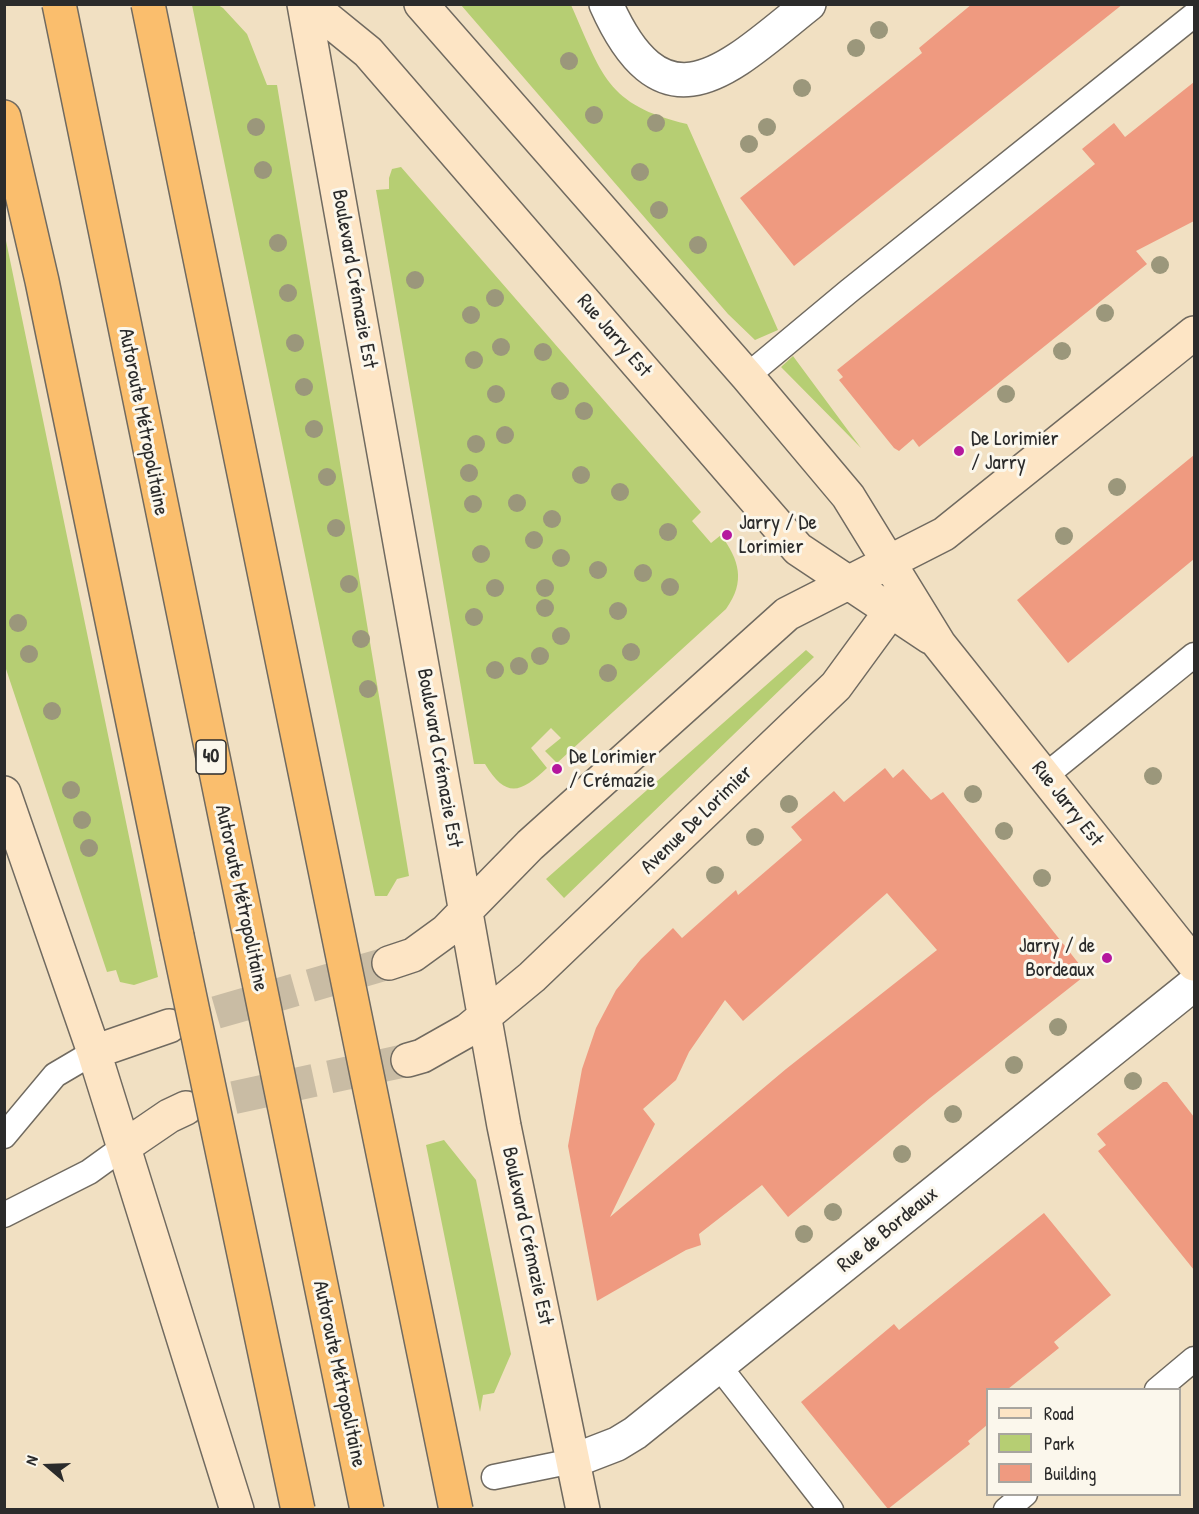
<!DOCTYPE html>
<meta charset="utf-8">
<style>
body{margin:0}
#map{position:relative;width:1199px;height:1514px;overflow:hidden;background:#f1e0c2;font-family:"Patrick Hand",sans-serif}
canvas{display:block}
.frame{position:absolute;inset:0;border:6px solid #2b2b2b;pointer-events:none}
.legend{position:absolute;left:986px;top:1388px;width:195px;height:108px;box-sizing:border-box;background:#fbf7ec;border:2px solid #a8a59f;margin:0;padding:8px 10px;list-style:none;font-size:18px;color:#2b2b2b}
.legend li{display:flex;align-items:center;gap:12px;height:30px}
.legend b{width:30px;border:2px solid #a8a59f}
.north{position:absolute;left:18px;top:1436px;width:60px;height:60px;-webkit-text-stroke:4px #fbf7ec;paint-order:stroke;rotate:289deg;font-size:16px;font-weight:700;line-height:24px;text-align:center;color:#2b2b2b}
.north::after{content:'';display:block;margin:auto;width:21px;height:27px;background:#2b2b2b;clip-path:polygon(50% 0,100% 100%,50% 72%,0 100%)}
</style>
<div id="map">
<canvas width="1199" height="1514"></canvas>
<div class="frame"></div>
<ul class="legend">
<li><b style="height:8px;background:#fde5c5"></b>Road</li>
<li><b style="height:16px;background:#b6ce73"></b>Park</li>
<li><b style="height:16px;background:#ef9a80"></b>Building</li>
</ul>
<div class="north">N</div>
</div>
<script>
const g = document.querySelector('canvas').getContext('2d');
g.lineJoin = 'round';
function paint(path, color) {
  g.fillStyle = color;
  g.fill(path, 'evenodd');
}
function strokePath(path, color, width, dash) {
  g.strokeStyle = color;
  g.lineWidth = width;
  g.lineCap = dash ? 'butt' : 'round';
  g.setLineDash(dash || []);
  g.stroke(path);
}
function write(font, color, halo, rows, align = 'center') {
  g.font = font + ' "Patrick Hand",sans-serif';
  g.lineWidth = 6;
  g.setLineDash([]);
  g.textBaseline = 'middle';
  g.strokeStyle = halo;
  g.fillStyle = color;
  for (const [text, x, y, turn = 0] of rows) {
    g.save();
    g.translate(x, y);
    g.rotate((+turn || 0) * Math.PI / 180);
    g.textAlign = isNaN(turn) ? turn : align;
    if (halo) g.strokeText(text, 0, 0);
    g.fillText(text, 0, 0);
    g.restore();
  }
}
paint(new Path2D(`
 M192,5h26l5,3 24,26 20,51h10l132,791 -12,3 -10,17h-12z
 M461,5h110c31,69 35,100 116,119l91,206 -23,10 -27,-26z
 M401,167l300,345 -9,9 19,22 10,-8c18,25 25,46 5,74l-169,154 -12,-12 16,-13 -10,-10 -20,20 16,20c-26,25 -41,31 -62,-4h-11l-98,-574 13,-1v-11l3,-9z
 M4,231l154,746 -24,8 -14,-3 -4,-12 -9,2 -102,-306z
 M793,356l68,92 -80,-81z
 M806,650l8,7 -250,241 -18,-19z
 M444,1140l32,40 35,174 -17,39 -11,2 -3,17 -54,-267z`), '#b6ce73');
paint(new Path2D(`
 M972,4h151l-329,262 -54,-68 182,-145 -3,-5z
 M1194,82v139l-58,30 11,13 -228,183 -6,-8 -14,12 -5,-3 -55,-68 4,-3 -6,-7 258,-206 -13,-15 32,-26 11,14z
 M1194,455v104l-126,104 -51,-63z
 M885,768l8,10 10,-9 28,31 12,-8 144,182 -157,124 -142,119 -26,-32 -63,49 2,11 -15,5 -89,51 -29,-155 14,-77 14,-41 20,-38 25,-31 32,-31 9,10 54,-48 2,5 64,-55 -11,-13 43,-36 10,11zM887,893l50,57 -151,119 -176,148 45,-93 -12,-15 33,-29 13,-28 36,-52 18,21z
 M1163,1082h4l27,35v153l-96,-119 8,-6 -9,-11z
 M1044,1213l67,82 -57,47 5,6 -51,41h-21v36l-19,16 2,3 -82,65 -87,-107 93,-78 5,6z`), '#ef9a80');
strokePath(new Path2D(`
 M169,1026l220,-63
 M186,1108l222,-48`), '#c9bca4', 33, [33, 16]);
const service = new Path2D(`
 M747,376l102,-85 345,-276
 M1045,776l149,-121
 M4,1136l51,-61 39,-23
 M4,1215l85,-43 36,-26
 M718,1365l113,145
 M1157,1390l37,-31
 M494,1477l79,-16
 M1006,1510l19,-16`);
const minor = new Path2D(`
 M606,4c59,133 124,63 203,0
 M573,1461l44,-17 18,-11 559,-449`);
const secondary = new Path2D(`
 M304,4l200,1122 79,384
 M309,4l59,48 430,497 132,88
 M421,4l326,372 101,120 91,148 255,320
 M4,793l90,259 143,458
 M389,963l24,-8 33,-24 84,-86 257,-231 157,-80 250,-201
 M94,1052l75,-26
 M408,1060l14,-4 46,-26 64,-53 304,-291 68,-93
 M125,1146l44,-30 17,-8`);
const motorway = new Path2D(`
 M4,117l38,164 135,655`);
strokePath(service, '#706a60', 27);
strokePath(minor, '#706a60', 36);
strokePath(secondary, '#706a60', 36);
strokePath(motorway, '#706a60', 36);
strokePath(service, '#fff', 24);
strokePath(minor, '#fff', 33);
strokePath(secondary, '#fde5c5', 33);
strokePath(motorway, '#fabe6d', 33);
const motorwayBridge = new Path2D(`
 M59,4l308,1506
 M148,4l308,1506
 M177,936l121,574`);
strokePath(motorwayBridge, '#706a60', 36, []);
strokePath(motorwayBridge, '#fabe6d', 33);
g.fillStyle = '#9b977b';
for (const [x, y] of [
 [879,30],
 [856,48],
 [569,61],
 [802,88],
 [594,115],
 [656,123],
 [256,127],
 [767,127],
 [749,144],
 [263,170],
 [640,172],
 [659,210],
 [278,243],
 [698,245],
 [1160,265],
 [415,280],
 [288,293],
 [495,298],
 [1105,313],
 [471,315],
 [295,343],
 [501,347],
 [1062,351],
 [543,352],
 [474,360],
 [304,387],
 [560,391],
 [496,394],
 [1006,394],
 [584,411],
 [314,429],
 [505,435],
 [476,444],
 [469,473],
 [581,475],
 [327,477],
 [1117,487],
 [620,492],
 [517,503],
 [473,504],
 [552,519],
 [336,528],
 [668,532],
 [1064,536],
 [534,540],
 [481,554],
 [561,558],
 [598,570],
 [643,573],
 [349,584],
 [670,587],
 [495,588],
 [545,588],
 [545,608],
 [618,611],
 [474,617],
 [18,623],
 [561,636],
 [361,639],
 [631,652],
 [29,654],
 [540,656],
 [519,666],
 [495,670],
 [608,673],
 [368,689],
 [52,711],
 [1153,776],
 [71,790],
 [973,794],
 [789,804],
 [82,820],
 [1004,831],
 [755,837],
 [89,848],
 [715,875],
 [1042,878],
 [1058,1027],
 [1014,1065],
 [1133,1081],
 [953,1114],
 [902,1154],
 [833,1212],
 [804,1234]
]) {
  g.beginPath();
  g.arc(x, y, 9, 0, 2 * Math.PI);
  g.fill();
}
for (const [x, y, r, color] of [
 [959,451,6,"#b5179e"],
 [727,535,6,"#b5179e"],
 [557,769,6,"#b5179e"],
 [1107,958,6,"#b5179e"]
]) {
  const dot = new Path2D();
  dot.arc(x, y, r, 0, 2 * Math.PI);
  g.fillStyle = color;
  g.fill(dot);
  strokePath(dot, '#fbf7ec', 2);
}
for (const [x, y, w] of [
 [211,757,30]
]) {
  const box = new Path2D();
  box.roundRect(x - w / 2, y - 17, w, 34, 4.5);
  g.fillStyle = '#fbf7ec';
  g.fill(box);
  strokePath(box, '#2b2b2b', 1.5);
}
write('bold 20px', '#2b2b2b', null, [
 ["40",211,757]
]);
write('21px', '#2b2b2b', '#fbf7ec', [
 ["Boulevard Crémazie Est",354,279,80],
 ["Rue Jarry Est",614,336,49],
 ["Autoroute Métropolitaine",143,422,79],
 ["Boulevard Crémazie Est",439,758,80],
 ["Rue Jarry Est",1067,804,52],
 ["Avenue De Lorimier",697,820,-44],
 ["Autoroute Métropolitaine",241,898,78],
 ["Rue de Bordeaux",888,1230,-39],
 ["Boulevard Crémazie Est",527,1236,78],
 ["Autoroute Métropolitaine",339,1374,78]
]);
write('21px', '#2b2b2b', '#fbf7ec', [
 ["De Lorimier",971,439],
 ["/ Jarry",971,463],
 ["Jarry / De",739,523],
 ["Lorimier",739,547],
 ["De Lorimier",569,757],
 ["/ Crémazie",569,781],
 ["Jarry / de",1095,946,"right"],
 ["Bordeaux",1095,970,"right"]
], 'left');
</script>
